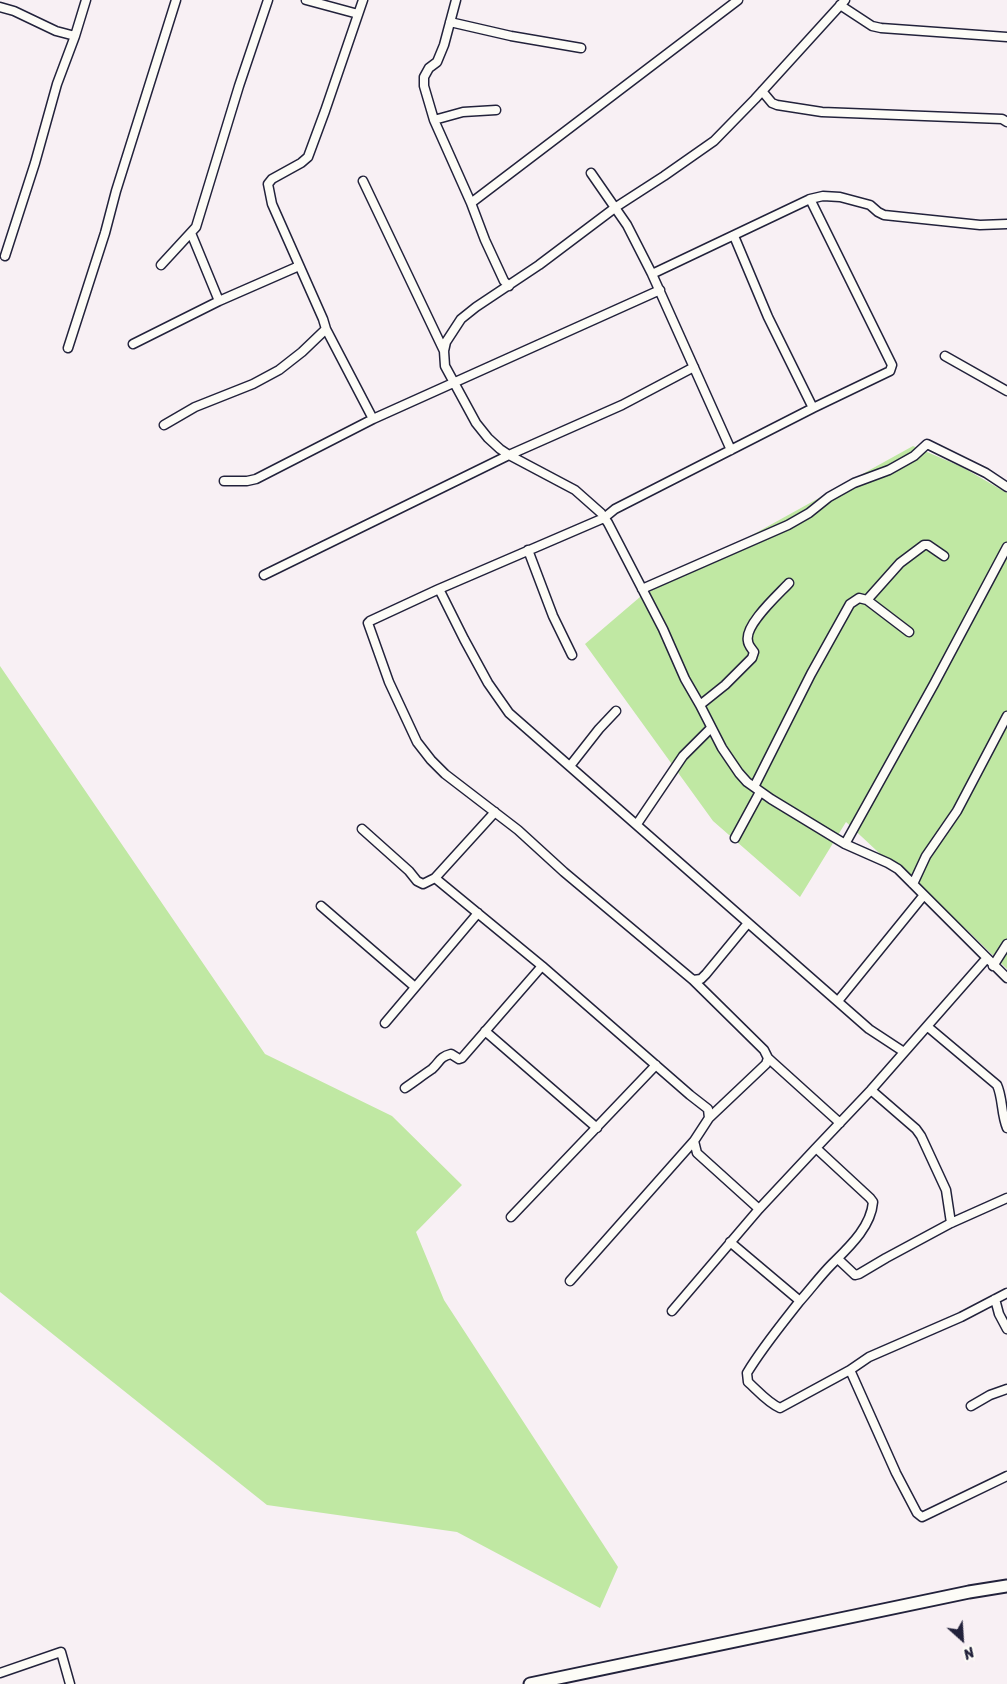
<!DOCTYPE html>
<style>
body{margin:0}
#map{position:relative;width:1007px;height:1684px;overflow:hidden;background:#f8f0f4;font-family:Sriracha,sans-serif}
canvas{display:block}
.north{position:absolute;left:937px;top:1614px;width:50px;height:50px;-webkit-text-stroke:4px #fdfcf7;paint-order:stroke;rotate:154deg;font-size:14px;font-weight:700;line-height:20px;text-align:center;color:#22223b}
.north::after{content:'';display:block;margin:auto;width:18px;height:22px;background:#22223b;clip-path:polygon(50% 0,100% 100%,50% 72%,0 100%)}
</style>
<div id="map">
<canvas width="1007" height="1684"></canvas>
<div class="north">N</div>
</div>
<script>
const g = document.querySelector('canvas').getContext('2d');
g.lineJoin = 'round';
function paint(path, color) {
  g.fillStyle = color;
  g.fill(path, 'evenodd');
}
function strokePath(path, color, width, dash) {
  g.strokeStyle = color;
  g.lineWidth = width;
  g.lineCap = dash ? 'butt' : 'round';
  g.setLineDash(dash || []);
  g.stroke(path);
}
paint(new Path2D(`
 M913,446l49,21 45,26v476l-40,-39 -43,-35 -78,-73 -46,75 -87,-76 -128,-177 55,-47z
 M0,666l265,388 127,62 70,69 -46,47 28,68 174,267 -18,41 -143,-76 -190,-27 -267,-213z`), '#c0e8a3');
const minor = new Path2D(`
 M306,0l52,14
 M456,0l-12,45 -7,17 -8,6 -5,9v9l10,34 37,83 14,37 19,41 5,5
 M845,0l-90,99 -41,42 -50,35 -48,31 -77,58 -63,42 -15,12 -15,23 -2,9 1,15 31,57 12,15 12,11 9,6 66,35 26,23 7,10 55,106 22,50 15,26 22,43 17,25 8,9 24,17 74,45 43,19 10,6 109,109
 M840,5l32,21 9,2 126,9
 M0,7l14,4 42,20 19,5
 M450,22l61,14 70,12
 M762,91l10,12 5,2 45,7 180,7 5,3
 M434,120l29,-8 33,-2
 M591,173l36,52 25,49 79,176
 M363,181l81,170
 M810,199l13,-3 17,1 30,8 8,7 6,3 96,10 27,-1
 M471,203l267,-203
 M734,236l34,81 45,91
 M5,256l30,-93 22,-79 18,-48 11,-36
 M161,265l35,-38 43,-141 29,-86
 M652,274l158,-75 82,166 -2,6 -77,37 -198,101 -11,9 -165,71 25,50 24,44 21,30 360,316 35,23
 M219,301l80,-35
 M326,329l47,90
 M133,344l86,-43 -28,-68
 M68,348l37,-115 11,-42 60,-191
 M945,356l62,35
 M164,425l31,-18 58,-23 26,-14 23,-18 24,-23 -3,-10 -51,-115 -4,-20 4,-5 29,-16 7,-6 17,-46 38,-111
 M224,481h23l9,-2 117,-60 287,-129
 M528,550l25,66 19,39
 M264,575l245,-120 113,-50 72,-38
 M439,589l-69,32 -2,2 21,59 28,60 14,18 14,14 73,56 46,42 129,108 8,-1 5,-5 42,-51
 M642,589l146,-64 21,-12 20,-16 25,-14 35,-13 25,-14 13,-12 59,29 21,14
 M867,600l33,-37 24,-18h4l16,11
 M700,705l25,-20 27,-27 2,-6c-2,-3 -6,-7 -6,-11 -4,-16 31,-47 41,-58
 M570,766l29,-37 17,-18
 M754,787l57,-113 39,-70 9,-6 8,2 42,32
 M495,812l-60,66 107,88 148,129 18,14 1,9 -15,23 3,12 62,56 57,-61
 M637,824l46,-68 28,-28
 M362,829l47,42 8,10 6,3 12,-6
 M735,838l25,-46
 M845,844l89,-160 73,-137
 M913,884l13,-28 31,-45 50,-95
 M321,906l94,81
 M986,959l-115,131 -55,58 54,50 3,4c-2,25 -24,45 -41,62 -12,12 -22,26 -33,38 -18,23 -37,46 -52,71l1,9c10,9 20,21 32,26l70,-38 46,103 21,40 5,4 85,-41
 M993,966l14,-22
 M693,980l71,70 4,8 -2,6 -57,54
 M838,1001l86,-106
 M385,1023l93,-110
 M928,1027l69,58c6,13 4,29 10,43
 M485,1031l112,97
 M768,1058l72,65
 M405,1088c9,-6 18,-13 27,-19 8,-7 7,-12 19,-15l8,5 3,-1 80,-92
 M871,1090l45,39 5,7 25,54 5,33
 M511,1217l145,-152
 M730,1242l70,59
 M838,1259l17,16 4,-1 27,-16 65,-35 56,-25
 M570,1281l124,-140
 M995,1299l4,15 8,15
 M672,1311l87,-102
 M850,1370l19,-13 92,-40 46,-24
 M971,1406l19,-11 17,-6
 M0,1673l61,-21 9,32`);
const secondary = new Path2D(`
 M530,1684l439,-92 38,-6`);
strokePath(minor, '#22223b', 11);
strokePath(secondary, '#22223b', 15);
strokePath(minor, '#fdfcf7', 8);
strokePath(secondary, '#fdfcf7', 11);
</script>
